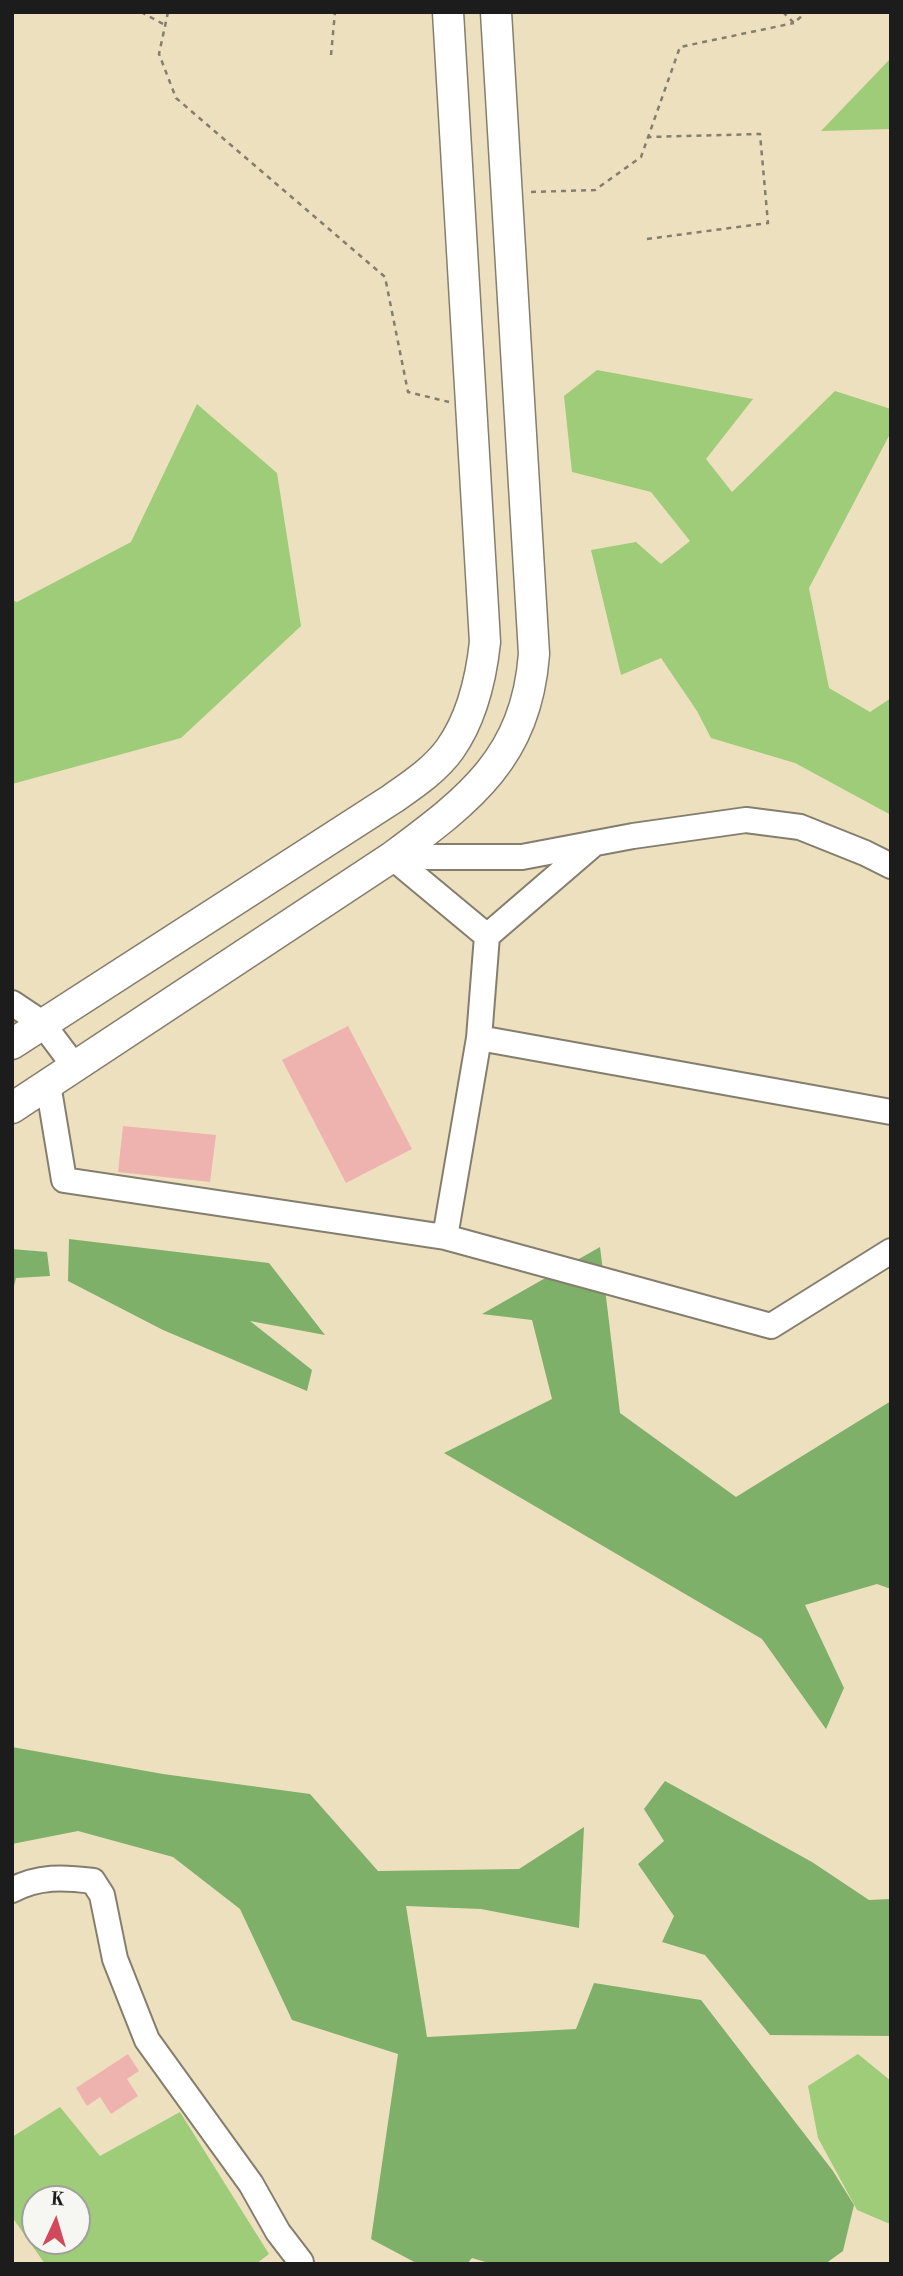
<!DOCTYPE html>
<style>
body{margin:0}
#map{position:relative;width:903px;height:2276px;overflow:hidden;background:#ede0bf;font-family:"Old Standard TT",serif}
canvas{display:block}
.frame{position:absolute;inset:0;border:14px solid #1c1c1c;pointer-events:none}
.north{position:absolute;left:21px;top:2185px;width:70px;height:70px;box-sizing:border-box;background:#f6f6f2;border:2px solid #9f9f9c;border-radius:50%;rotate:4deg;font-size:19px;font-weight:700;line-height:28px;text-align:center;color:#1c1c1c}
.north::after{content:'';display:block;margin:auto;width:24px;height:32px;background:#d1495b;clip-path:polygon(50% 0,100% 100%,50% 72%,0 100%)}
</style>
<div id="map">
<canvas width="903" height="2276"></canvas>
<div class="frame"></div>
<div class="north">K</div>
</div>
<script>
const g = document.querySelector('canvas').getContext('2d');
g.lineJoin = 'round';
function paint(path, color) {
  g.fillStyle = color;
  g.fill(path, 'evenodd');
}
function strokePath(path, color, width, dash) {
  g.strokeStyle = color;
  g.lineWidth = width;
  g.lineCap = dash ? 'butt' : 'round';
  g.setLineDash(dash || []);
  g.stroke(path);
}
paint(new Path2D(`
 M891,58v71l-70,2z
 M597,370l156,29 -47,60 26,33 103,-101 56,18v23l-82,156 20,100 41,24 21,-14v117l-96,-52 -84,-25 -14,-27 -36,-53 -40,17 -30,-125 45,-8 25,22 29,-23 -39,-49 -79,-20 -8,-76z
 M197,404l80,69 24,153 -120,112 -169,46v-184l5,2 114,-60z
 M858,2054l33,27 -1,143 -33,-14 -39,-72 -10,-52z
 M60,2107l40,49 80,-44 89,142 -13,10h-211l-33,-47v-80zM77,2199v42h-42v-42z`), '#9ecc79');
paint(new Path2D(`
 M69,1239l200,24 56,72 -75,-14 62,49 -5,21 -144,-61 -95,-49z
 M600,1247l20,166 116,84 155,-96v188l-14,-5 -72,21 39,83 -18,41 -64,-90 -318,-186 108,-54 -20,-79 -50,-6z
 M12,1249l35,3 3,24 -34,2 -4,16z
 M12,1747l151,27 147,20 68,77 141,-2 65,-42 -5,101 -98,-19 -75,-3 21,131 149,-8 18,-46 107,17 132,171 21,34 -11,46 -18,13h-333l-20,-6 -5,6h-49l-47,-25 27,-185 -106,-34 -52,-111 -67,-52 -95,-26 -66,13z
 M665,1781l147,81 57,38 22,-1v137l-121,-1 -65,-80 -43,-13 12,-26 -36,-52 26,-23 -20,-32z`), '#7eb069');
paint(new Path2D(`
 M348,1026l64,123 -66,34 -64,-123z
 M123,1126l93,9 -6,47 -92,-10z
 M128,2054l11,17 -12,8 11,17 -27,18 -11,-17 -13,9 -11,-18z`), '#efb3af');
const minor = new Path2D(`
 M392,857h130l111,-21 113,-16 54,7 65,26 26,13
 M392,857l95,79
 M12,1003l30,20 33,44
 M479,1038l8,-102 108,-93
 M48,1084l16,96 381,57 326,89 120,-75
 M445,1237l34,-199 412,74
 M12,1890c27,-14 51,-13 81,-9l9,14 13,64 32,81 104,144 27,48 23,30 -2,2`);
const major = new Path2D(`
 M12,1044l380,-245c20,-14 43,-29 58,-50 22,-31 31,-70 35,-107l-37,-630
 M12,1108l380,-251c78,-58 134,-99 142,-203l-38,-642`);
strokePath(minor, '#847e6e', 28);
strokePath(major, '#847e6e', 33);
strokePath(new Path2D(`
 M141,12l24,13
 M168,12l-9,42 17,44 209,179 23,115 41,10
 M783,12l11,11 12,-11
 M331,55l4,-43
 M531,192l64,-2 46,-33 39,-110 114,-24
 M647,239l121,-16 -8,-89 -112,3`), '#847e6e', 2.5, [5, 5]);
strokePath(minor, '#fff', 24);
strokePath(major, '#fff', 30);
</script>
